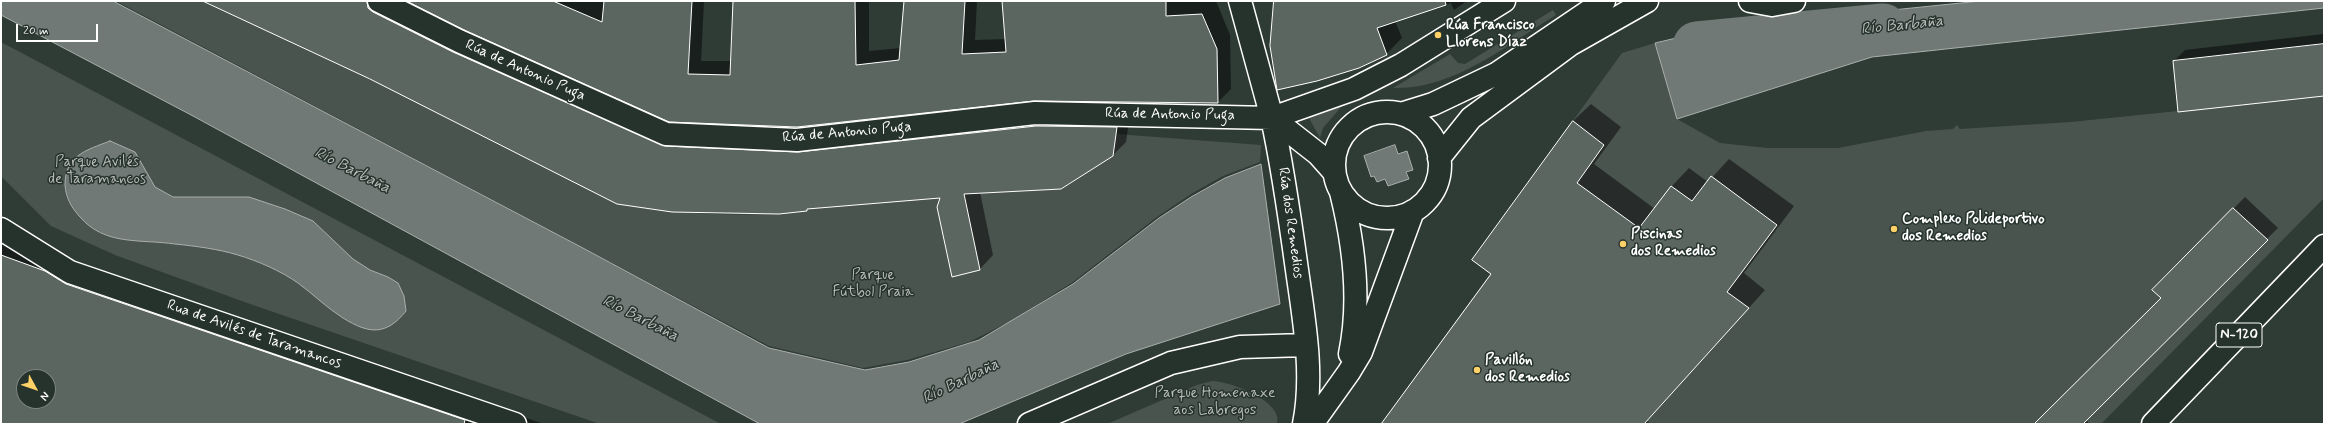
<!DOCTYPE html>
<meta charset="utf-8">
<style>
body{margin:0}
#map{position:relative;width:2325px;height:425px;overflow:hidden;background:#2f3b35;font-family:Mynerve,sans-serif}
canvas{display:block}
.frame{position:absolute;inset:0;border:2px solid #fff;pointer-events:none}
.north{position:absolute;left:16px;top:369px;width:40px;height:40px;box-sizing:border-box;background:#26332d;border:1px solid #7d8581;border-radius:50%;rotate:130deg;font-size:11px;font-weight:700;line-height:16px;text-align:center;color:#fff}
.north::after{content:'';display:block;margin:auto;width:14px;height:18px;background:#ffd166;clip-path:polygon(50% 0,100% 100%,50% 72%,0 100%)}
.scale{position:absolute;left:16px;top:24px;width:82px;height:18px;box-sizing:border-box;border:2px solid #fff;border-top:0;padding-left:5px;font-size:12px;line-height:14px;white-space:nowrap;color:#fff;-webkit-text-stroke:3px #26332d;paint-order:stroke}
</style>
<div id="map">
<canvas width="2325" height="425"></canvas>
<div class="frame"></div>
<div class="north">N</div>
<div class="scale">20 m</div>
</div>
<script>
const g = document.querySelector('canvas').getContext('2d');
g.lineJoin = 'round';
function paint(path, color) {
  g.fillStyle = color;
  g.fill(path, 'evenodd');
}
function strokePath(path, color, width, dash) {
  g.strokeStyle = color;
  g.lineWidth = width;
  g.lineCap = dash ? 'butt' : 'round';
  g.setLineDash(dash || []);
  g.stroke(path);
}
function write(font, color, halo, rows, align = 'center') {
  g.font = font + ' Mynerve,sans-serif';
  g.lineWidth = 3;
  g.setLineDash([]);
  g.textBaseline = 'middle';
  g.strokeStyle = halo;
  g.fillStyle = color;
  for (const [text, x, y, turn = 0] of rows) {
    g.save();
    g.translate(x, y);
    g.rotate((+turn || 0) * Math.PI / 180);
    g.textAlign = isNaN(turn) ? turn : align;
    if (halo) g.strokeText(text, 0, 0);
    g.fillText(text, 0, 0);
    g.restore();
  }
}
paint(new Path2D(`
 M116,1h87l167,78 261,127c58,9 117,11 176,5l2,-12 72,3 93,-9 88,-4 51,-33 3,-22 145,11 -1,17 -37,14 -32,18 -34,23 -84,65 -62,39 -42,21 -62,18 -44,8 -94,-22z
 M1553,10l3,5c-50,30 -102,75 -163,73l57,-34 8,9 7,1z
 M1,42l720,382h-121l-350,-120 -135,-49 -64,-29 -50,-50z
 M1655,43l22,76 43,24 47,5h71l88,-17 27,-2 4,-4 3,4 111,-7 253,-26v102l-223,226h-720l109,-150 -18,-14 150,-207z
 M1342,106l-19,22 -3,10 -11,-20z
 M1212,381c17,0 72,20 65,43h-170l90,-39z`), '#4a544f');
const water = new Path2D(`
 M1,1h112l468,246 188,101 96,22 44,-8 70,-22 94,-56 86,-66 32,-21 34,-19 36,-14 19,140 -154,50 -167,70h-199l-567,-308 -192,-101z
 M1981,1h343v7l-452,49 -195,62 -22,-76 81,-19 13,6 10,10 60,-6 17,-18z
 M110,141l25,11 20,35 18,10h76l36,12 28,12 40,38 17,11 18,7 10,6 6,13 2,15c-20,25 -37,23 -63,7 -16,-10 -30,-24 -45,-35 -17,-12 -40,-22 -60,-28 -20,-6 -43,-9 -63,-11 -34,-5 -70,2 -95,-27 -9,-10 -14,-19 -15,-32 0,-30 22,-35 45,-44z
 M1395,145l3,9 9,-3 6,19 -7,2 3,7 -21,7 -3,-7 -8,3 -3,-6 -3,1 -7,-21z`);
paint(water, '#707975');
strokePath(water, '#a9afac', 1);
paint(new Path2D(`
 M204,1h188l287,132 134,6 317,-25 -4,28 -14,14 -132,36 13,63 -13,14 -38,-72 -133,11 -2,2 -436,-132z
 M409,1h295l-3,60h30l3,-60h135v50l32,-3 4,-47h72l-2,39 31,-1 -3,-38h213l14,34 1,54 -13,13 -184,-2 -237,26z
 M1275,1h192l-13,9 -3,-7 -56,18 7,17 -16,16 -115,-8z
 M2324,34v61l-150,-34 11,-11z
 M1591,104l30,23 -27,37 61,45 17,-23 17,-18 19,14 21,-23 65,47 -50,67 21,17 -118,131 4,3h-270l111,-151 81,-152z
 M2245,197l33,31 -192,191 3,5h-54l128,-126 -10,-8z
 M1,232l61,22 21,13 461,157h-543zM24,377h24v24h-24z`), '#0007');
strokePath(new Path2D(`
 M1697,46l186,-18`), '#707975', 49);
const building = new Path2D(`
 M203,1h164l1,7 5,4 80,40 212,94 133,6 238,-26 81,1 -4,29 -52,33 -97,5 16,76 -28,7 -15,-70 3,-9 -133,11v2l-28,3 -107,-2 -55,-8 -247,-125z
 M407,1h146l49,21 2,-21h88l-4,73 42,1 3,-74h122l1,64 43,-5 5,-59h61l-3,53 44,-2 -4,-51h164v15l36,-2 15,35 1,54 -184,-2 -237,26 -128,-5 -205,-92z
 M1274,1h171l1,4 -69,23 10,27 -28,13 -42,13 -40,9 -7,-44z
 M2324,44v52l-146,16 -5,-51z
 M1573,121l31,24 -27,38 62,45 32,-42 21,15 19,-25 66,49 -50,67 22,16 -105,116h-263l110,-150 -19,-14z
 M2233,208l35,32 -185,184h-49l127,-126 -9,-8z
 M1,255l44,16 21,13 399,136 -1,4h-463zM24,377h24v24h-24z`);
paint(building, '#5b6661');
strokePath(building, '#fff', 1);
const minor = new Path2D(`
 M379,1l80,40 207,93 131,6 238,-27 237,5 82,-29 47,-24 103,-64
 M1240,1l32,117 46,36 16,18
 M1750,1l22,4 22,-4
 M1334 165a53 53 0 1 1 106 0a53 53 0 1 1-106 0Z
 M1401,114l32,-10 63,-30 108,-73
 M1272,118c11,50 18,101 25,152 7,50 17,104 7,154
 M1439,158l32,-40 100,-74 76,-43
 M1341,192c13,52 20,109 9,162
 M1,229l69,43 445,152
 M1029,424l142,-61 69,-16 65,-2
 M1312,424l37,-52 12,-20 52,-141`);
const highway = new Path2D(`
 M2153,424l171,-178`);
strokePath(minor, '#fff', 25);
strokePath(highway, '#fff', 25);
strokePath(minor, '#26332d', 22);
strokePath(highway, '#26332d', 22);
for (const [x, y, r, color] of [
 [1438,35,4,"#ffd166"],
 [1894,229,4,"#ffd166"],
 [1623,244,4,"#ffd166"],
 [1477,370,4,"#ffd166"]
]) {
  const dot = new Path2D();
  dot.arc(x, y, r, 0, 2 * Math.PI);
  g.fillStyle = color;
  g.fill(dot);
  strokePath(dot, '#26332d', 1.5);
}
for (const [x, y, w] of [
 [2239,335,46]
]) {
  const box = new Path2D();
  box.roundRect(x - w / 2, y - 12, w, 24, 3);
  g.fillStyle = '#26332d';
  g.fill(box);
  strokePath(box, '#fff', 1);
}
write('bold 14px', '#fff', null, [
 ["N-120",2239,335]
]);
write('bold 15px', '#fff', '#26332d', [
 ["Rúa Francisco",1446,26],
 ["Llorens Díaz",1446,43],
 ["Complexo Polideportivo",1902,220],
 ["dos Remedios",1902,237],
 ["Piscinas",1631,235],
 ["dos Remedios",1631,252],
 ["Pavillón",1485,361],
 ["dos Remedios",1485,378]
], 'left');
write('15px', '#fff', '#26332d', [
 ["Rúa de Antonio Puga",525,71,24],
 ["Rúa de Antonio Puga",1170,115,1],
 ["Rúa de Antonio Puga",847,133,-5],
 ["Rúa dos Remedios",1290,223,82],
 ["Rua de Avilés de Taramancos",254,335,19]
]);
write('15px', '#b7bbb9', '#26332d', [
 ["Parque Avilés",97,163],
 ["de Taramancos",97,180],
 ["Parque",873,276],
 ["Fútbol Praia",873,293],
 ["Parque Homenaxe",1215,394],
 ["aos Labregos",1215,411]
]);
write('italic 16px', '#b8bcba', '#26332d', [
 ["Río Barbaña",1902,26,-6],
 ["Río Barbaña",352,171,27],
 ["Río Barbaña",640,319,27],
 ["Río Barbaña",961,382,-26]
]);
</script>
